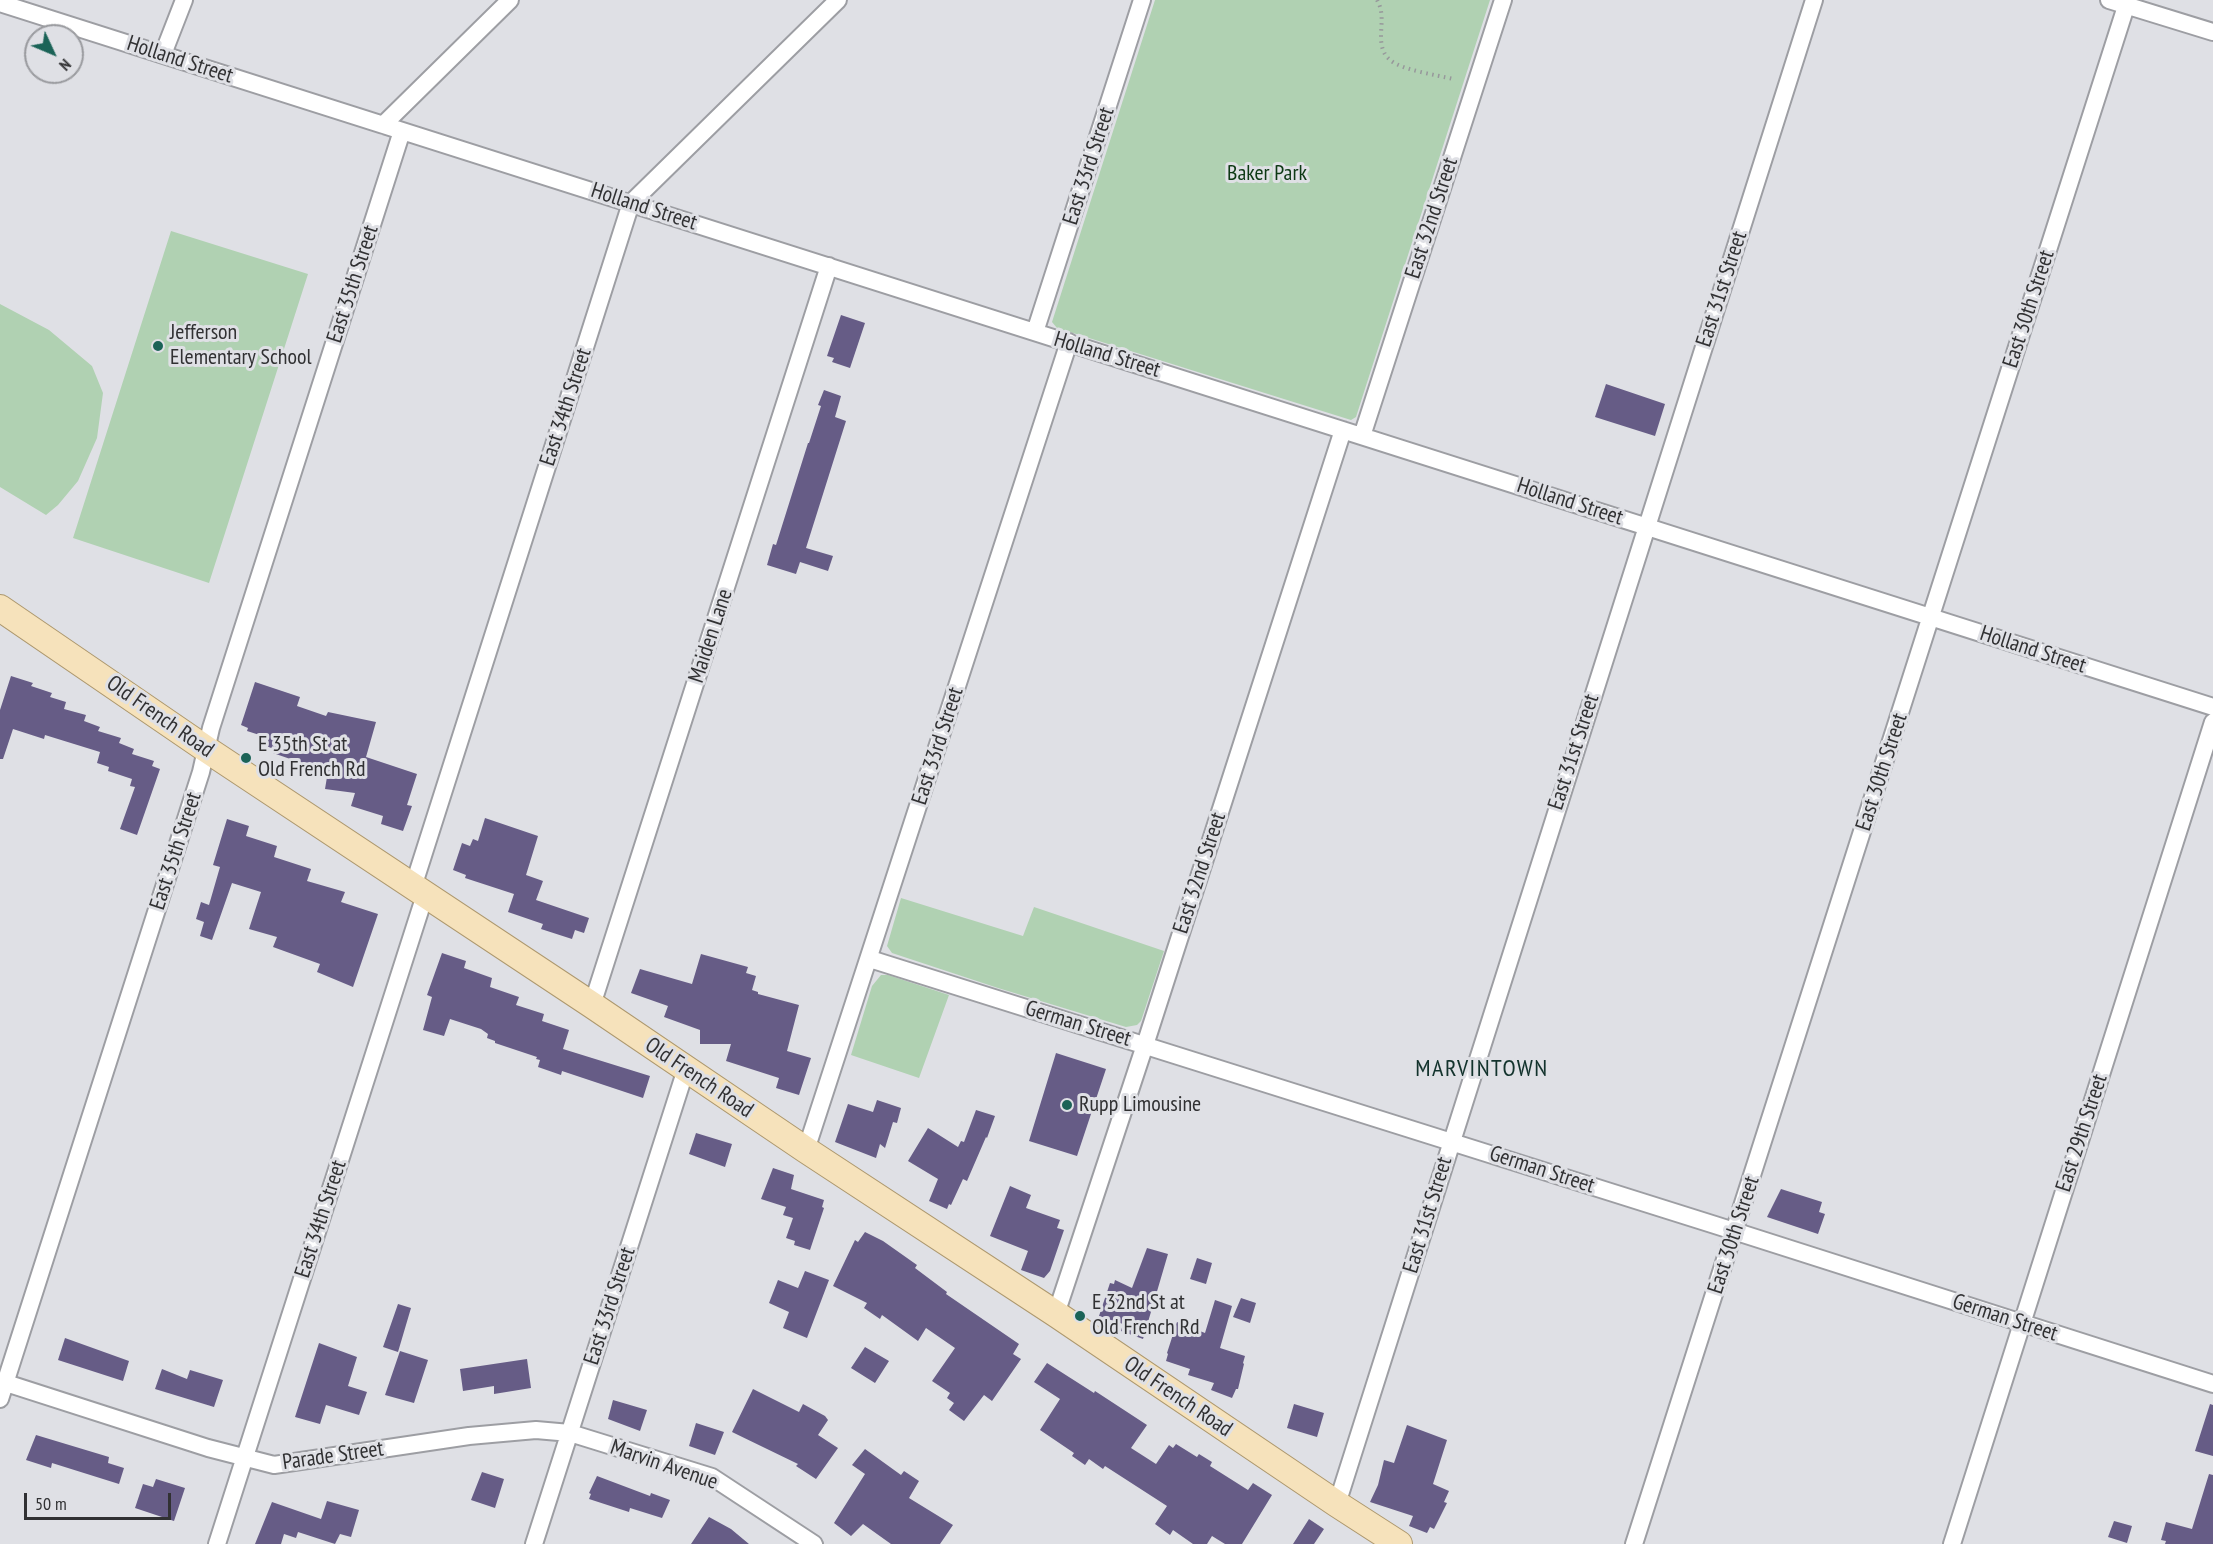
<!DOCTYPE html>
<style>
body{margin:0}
#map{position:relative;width:2213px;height:1544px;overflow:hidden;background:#dfe0e5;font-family:"PT Sans Narrow",sans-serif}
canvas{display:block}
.north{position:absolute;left:24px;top:24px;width:60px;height:60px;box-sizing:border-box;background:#dfe0e5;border:2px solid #999a9e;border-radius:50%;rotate:134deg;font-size:16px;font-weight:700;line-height:24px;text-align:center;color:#313133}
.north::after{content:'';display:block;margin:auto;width:21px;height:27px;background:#1b6357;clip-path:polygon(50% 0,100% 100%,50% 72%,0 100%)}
.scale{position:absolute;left:24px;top:1493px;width:147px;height:27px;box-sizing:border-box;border:3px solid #313133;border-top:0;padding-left:8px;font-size:18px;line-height:21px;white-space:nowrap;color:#313133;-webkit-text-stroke:4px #dfe0e5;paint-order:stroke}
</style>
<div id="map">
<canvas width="2213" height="1544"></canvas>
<div class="north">N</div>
<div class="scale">50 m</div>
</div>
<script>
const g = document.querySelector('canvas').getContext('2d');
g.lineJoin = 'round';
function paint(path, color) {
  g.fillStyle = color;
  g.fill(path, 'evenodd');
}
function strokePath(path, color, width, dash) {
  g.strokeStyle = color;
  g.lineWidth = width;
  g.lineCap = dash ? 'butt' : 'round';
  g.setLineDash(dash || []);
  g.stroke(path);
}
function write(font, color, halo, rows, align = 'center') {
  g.font = font + ' "PT Sans Narrow",sans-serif';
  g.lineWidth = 6;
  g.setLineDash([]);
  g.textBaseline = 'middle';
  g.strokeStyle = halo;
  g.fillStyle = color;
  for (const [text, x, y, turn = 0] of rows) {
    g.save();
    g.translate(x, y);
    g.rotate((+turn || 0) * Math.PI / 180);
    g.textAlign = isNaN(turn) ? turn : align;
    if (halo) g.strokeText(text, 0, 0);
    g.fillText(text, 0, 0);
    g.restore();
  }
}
paint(new Path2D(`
 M1155,0h335l-127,395 -7,22 -5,3 -294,-92 -5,-6z
 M171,231l137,43 -99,309 -136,-45z
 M0,304l49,26 43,36 11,27 -6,45 -19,43 -20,24 -12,10 -46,-28z
 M901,898l122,38 11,-29 130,44 -23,70 -4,4 -11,2 -128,-39 -106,-35 -5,-7z
 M881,975h7l61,20 -30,83 -68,-23 21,-69z`), '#b0d1b2');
paint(new Path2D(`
 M841,315l24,8 -15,45 -18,-6 2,-4 -7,-2z
 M1606,384l59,20 -10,32 -60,-19z
 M824,390l17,6 -6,21 11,4 -40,127 27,8 -5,15 -28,-9 -4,12 -29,-9 6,-21 3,1 32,-102h1l12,-37 -3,-1z
 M11,676l22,7 -2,3 21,7 -2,4 16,5 -2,7 22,6 -2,6 16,6 -2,4 23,7 -2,5 15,6 -2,5 22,7 -2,5 8,3 -23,66 -17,-6 15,-42 -5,-1 2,-7 -24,-8 1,-4 -12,-4 3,-11 -55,-17 -1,4 -31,-10 -10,30h-3v-49z
 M255,682l45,15 -3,9 29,10 2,-4 48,10 -10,35 51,17 -10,31 5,1 -9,25 -22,-7 2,-8 -32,-10 4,-13 -30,-4 2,-12 -33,-11 2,-5 -23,-8 1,-4 -8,-3 3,-8 -22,-7 1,-3 -7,-3z
 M485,818l53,18 -12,39 17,6 -7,19 53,18 -5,15 -9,-3 -3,9 -31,-10 2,-5 -35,-12 6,-18 -49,-16 1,-3 -13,-5 9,-27 8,3 3,-7 5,2z
 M227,819l22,7 -3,10 31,10 -3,11 37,12 -4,12 38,11 -4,10 37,12 -25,73 -36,-15 3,-8 -47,-17 4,-10 -28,-8 12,-37 -29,-9 -20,57 -12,-4 4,-14 -8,-3 5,-17 8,3 11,-38 -7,-2z
 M442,953l24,8 -2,7 28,10 -2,9 29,10 -3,8 28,9 -2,7 27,9 -6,19 87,27 -7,22 -81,-27 -1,4 -23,-8 2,-7 -4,-1 1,-2 -42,-14v-2l-8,-3 1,-4 -7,-5 -31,-10 -6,17 -21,-6 9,-33 -5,-2z
 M701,954l47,13 -2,6 10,3 -4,14 6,2v2l41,11 -12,46 24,7 -12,37 -23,-7 3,-10 -53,-17 5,-17h-31v-14l-36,-13 4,-11 -37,-13 9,-24 52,15z
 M1056,1053l50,16 -29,87 -48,-15z
 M877,1100l24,8 -4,15 -4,-1 -8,26 -5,-4 -4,14 -41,-16 13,-38 25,8z
 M976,1110l19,6 -8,22 -1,-1 -19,44 -4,-2 -12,26 -2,-1 -2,5 -18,-8 9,-22 -30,-18 20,-33 30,19 3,-6 3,1z
 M696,1133l36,11 -7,23 -36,-13z
 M773,1168l21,7 -3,14 33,11 -2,7 2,1 -14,42 -16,-5 1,-4 -9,-3 7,-20 -10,-3 3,-8 -25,-8z
 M1010,1186l21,9 -5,13 34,12 -3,8 7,2 -14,41 -6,7 -23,-8 7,-19 -38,-15z
 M1781,1189l41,13 -3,10 6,2 -7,20 -51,-17z
 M865,1232l18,9 34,24 -2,3 32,24 -1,2 73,50 -6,10 8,5 -29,42 -8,-6 -20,26 -15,-11 5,-7 -7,-5 3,-5 -18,-12 23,-33 -29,-20 -8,13 -36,-26 -2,4 -16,-11 3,-5 -34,-17 22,-46 3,2z
 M1147,1248l21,6 -25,85 -22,-8 2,-7 -24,-8 11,-33 4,1 1,-4 17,8z
 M1197,1258l15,5 -6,21 -16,-5z
 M805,1271l24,9 -22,58 -24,-10 6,-16 -20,-9 9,-23 20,8z
 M1241,1298l15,5 -6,20 -17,-6z
 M1215,1300l17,6 -12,42 25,8 -2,7 1,1 -6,25h-2l-4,9 -21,-8 3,-7 -26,-8 2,-6 -24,-8 2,-7 -1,-1 10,-31 28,11z
 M398,1304l13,4 -13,44 -15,-5z
 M65,1338l64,23 -6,20 -65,-21z
 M319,1343l38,14 -9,29 19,6 -8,23 -33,-10 -6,19 -25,-7z
 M865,1347l24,14 -14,22 -24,-15z
 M400,1351l28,9 -14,43 -29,-8z
 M527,1359l4,29 -37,6v-8l-31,5 -3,-22z
 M1047,1363l47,30 1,-2 52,34 -16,23 25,16 13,-19 4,3 3,-4 21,13 2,-3 13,8 -2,4 38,24 5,-7 19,12 -30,49h-17l-13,-8 -5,8h-14l-20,-14 -3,5 -15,-11 12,-18 -62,-40 -2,3 -14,-10 -4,6 -13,-9 2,-3 -34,-23 20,-31 -26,-17z
 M162,1369l25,10 3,-9 33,10 -9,27 -59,-18z
 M753,1389l46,23 4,-8 22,12 3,4 -10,15 20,13 -22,31 -20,-13 2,-2 -66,-32z
 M613,1400l34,10 -7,21 -32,-12z
 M1294,1404l30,9 -7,24 -30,-9z
 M2210,1404l3,1v51l-18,-5z
 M696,1423l28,9 -9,23 -26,-9z
 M1407,1425l40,15 -14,44 16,7 -5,11 3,1 -13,26 -4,-2 -3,6 -18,-7 4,-10 -43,-14 8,-17 6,-25 10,3z
 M36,1435l73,22 -1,6 16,5 -5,16 -67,-21 -1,5 -25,-8z
 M865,1449l36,26 3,-4 15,10 -10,17 44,27 -13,19h-49l-28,-20 -12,12 -17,-13 31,-49 -13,-9z
 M482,1472l22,7 -9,29 -24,-8z
 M2209,1474l4,1v69h-48l1,-3 -5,-1 5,-18 26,7z
 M597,1476l53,20 1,-3 19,7 -8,18 -32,-10 -1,4 -40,-13 2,-5 -2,-1z
 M156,1479l29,9 -11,33 -39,-13 8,-24 10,3z
 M327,1501l32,9 -8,27 -11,-3 -5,10 -37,-12 -2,6 -12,-4 -3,10h-26l17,-42 49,17z
 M709,1517l22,12 18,15h-58z
 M1309,1519l15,10 -10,15h-21z
 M2114,1521l18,5 -5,17 -19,-6z`), '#665c86');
const minor = new Path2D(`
 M2109,0l104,32
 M0,3l2213,704
 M163,54l21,-54
 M383,125l127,-125
 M1035,332l107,-332
 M1362,436l141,-436
 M413,887l218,-684 207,-203
 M870,959l845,266 498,159
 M592,1005l237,-739
 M806,1150l263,-808
 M1056,1314l89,-269 198,-615
 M0,1381l208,67 66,17 195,-29 67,-6 34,3 142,44 102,67
 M0,1399l201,-627 10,-44 191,-597
 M1337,1504l477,-1504
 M217,1544l208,-649
 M534,1544l152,-475
 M1634,1544l494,-1544
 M1952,1544l261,-822`);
const primary = new Path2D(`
 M0,608l206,141 386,256 214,145 250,164 281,190 62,40`);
strokePath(minor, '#9d9ea3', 20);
strokePath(primary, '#ad986e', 28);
strokePath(new Path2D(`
 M1377,0c7,12 4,24 4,37 0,8 2,17 8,22 11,11 48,16 64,20`), '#97989b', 4, [1.5, 4.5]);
strokePath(minor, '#fff', 16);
strokePath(primary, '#f6e2bb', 26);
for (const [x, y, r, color] of [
 [158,346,6,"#1b6357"],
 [246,758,6,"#1b6357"],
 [1067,1105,6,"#1b6357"],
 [1080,1316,6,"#1b6357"]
]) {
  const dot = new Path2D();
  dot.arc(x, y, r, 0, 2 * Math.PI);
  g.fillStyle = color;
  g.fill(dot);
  strokePath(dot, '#dfe0e5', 2);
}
write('22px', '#313133', '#dfe0e5', [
 ["Holland Street",180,60,18],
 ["East 33rd Street",1089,166,-72],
 ["Holland Street",644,207,18],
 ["East 32nd Street",1432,218,-72],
 ["East 35th Street",353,284,-72],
 ["East 31st Street",1722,289,-72],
 ["East 30th Street",2029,309,-72],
 ["Holland Street",1107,355,17],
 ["East 34th Street",566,407,-72],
 ["Holland Street",1570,502,18],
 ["Maiden Lane",711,636,-72],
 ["Holland Street",2033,650,18],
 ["Old French Road",160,717,35],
 ["East 33rd Street",938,746,-72],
 ["East 31st Street",1574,752,-72],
 ["East 30th Street",1882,772,-72],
 ["East 35th Street",176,851,-72],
 ["East 32nd Street",1200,873,-72],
 ["German Street",1078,1024,17],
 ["Old French Road",699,1078,34],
 ["East 29th Street",2082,1133,-72],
 ["German Street",1542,1170,18],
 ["East 31st Street",1428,1215,-73],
 ["East 34th Street",321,1219,-72],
 ["East 30th Street",1734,1235,-72],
 ["East 33rd Street",610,1306,-72],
 ["German Street",2005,1318,18],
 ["Old French Road",1178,1397,34],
 ["Parade Street",333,1456,-8],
 ["Marvin Avenue",664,1465,19]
]);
write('22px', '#0d3914', '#dfe0e5', [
 ["Baker Park",1267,174]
]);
write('22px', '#313133', '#dfe0e5', [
 ["Jefferson",170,333],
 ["Elementary School",170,358],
 ["E 35th St at",258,745],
 ["Old French Rd",258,770],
 ["Rupp Limousine",1079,1105],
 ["E 32nd St at",1092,1303],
 ["Old French Rd",1092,1328]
], 'left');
g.letterSpacing = '1.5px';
write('24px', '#13332d', '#dfe0e5', [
 ["MARVINTOWN",1482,1069]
]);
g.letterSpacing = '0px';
</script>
